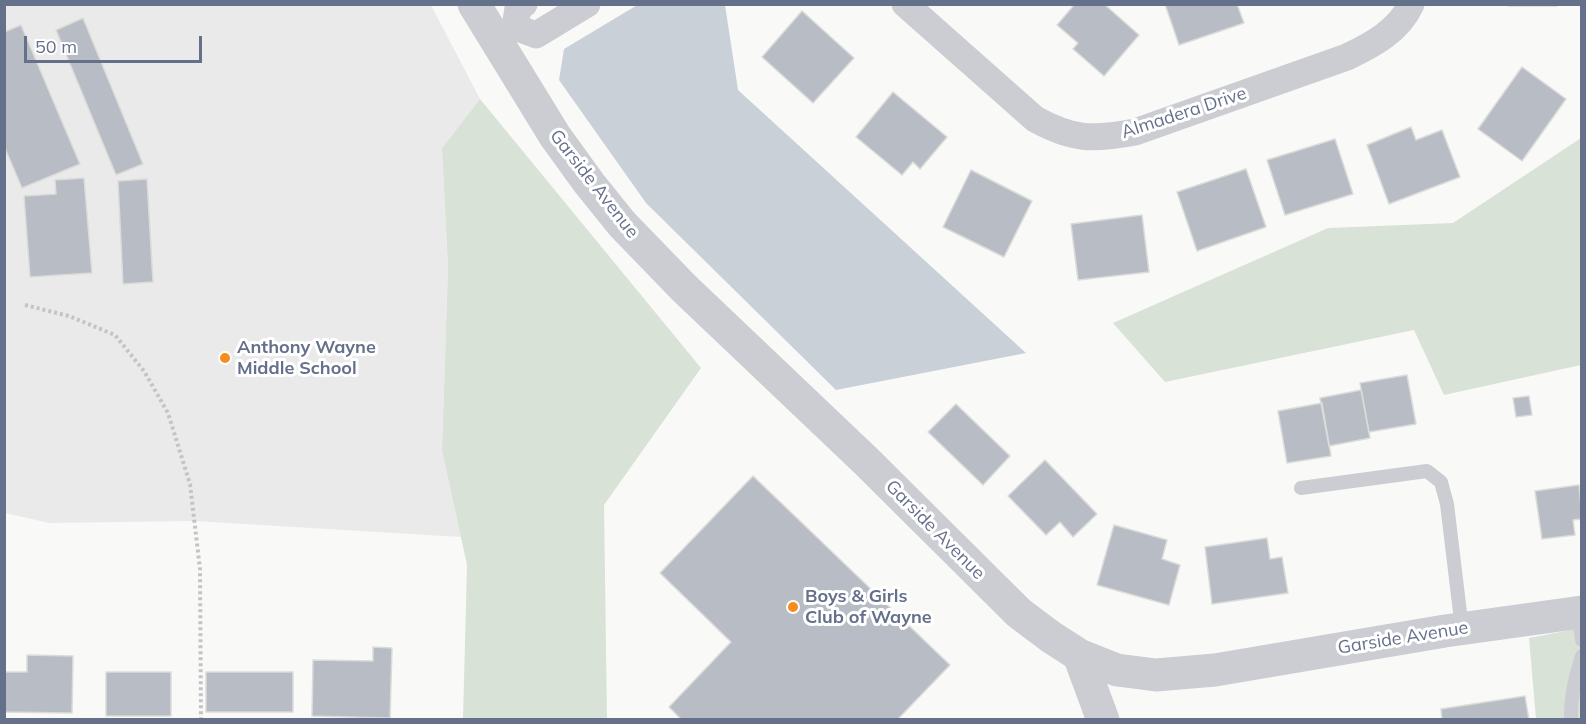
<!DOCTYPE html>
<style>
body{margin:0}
#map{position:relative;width:1586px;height:724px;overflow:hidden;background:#f9faf7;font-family:Mulish,sans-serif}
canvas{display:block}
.frame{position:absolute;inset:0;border:6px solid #65708b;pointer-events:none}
.scale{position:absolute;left:24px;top:36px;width:178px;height:27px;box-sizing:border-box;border:3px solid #65708b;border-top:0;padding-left:8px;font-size:18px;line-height:21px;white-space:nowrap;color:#65708b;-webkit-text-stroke:4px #fff;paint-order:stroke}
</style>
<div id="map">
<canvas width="1586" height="724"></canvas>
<div class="frame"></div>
<div class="scale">50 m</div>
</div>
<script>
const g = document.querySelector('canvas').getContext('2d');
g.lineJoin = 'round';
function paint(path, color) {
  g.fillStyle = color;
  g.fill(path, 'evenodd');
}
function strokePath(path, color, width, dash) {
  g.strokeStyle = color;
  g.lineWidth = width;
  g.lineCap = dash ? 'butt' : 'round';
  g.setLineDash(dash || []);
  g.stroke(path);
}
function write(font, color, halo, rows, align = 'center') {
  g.font = font + ' Mulish,sans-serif';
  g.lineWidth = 6;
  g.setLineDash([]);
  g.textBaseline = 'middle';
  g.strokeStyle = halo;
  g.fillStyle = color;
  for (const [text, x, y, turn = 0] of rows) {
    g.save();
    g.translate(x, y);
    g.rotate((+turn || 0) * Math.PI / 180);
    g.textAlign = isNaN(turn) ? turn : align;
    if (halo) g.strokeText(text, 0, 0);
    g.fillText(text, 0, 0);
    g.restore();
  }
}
paint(new Path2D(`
 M5,5h426l49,94 -38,49 6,119 -6,182 19,88 -267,-16 -145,2 -44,-10z`), '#eaeaea');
paint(new Path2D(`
 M480,99l221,269 -97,137 3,214h-144l4,-154 -25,-115 6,-183 -6,-119z
 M1581,138v227l-137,30 -30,-65 -249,52 -52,-59 215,-95 125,-5z
 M1581,628v91h-45l-7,-81z`), '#d9e2d7');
paint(new Path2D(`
 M639,4l86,1 13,85 288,263 -190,37 -190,-187 -87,-123 5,-31z`), '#c9d0d7');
const building = new Path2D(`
 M1075,4h29l35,31 -35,41 -31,-27 5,-6 -21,-18z
 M1165,4h72l7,19 -65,22z
 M1508,4h49v2h-49z
 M802,11l52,47 -41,45 -51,-46z
 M83,18l60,146 -27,11 -60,-145z
 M21,25l59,139 -58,24 -18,-42v-114z
 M1522,67l44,32 -44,62 -44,-32z
 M893,92l54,45 -27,32 -7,-7 -11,13 -46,-38z
 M1411,127l5,13 26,-10 18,47 -71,27 -22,-59z
 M1335,139l18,55 -68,21 -18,-55z
 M1246,169l20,58 -69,24 -20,-59z
 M971,170l61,31 -28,56 -61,-30z
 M84,178l8,95 -62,4 -6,-81 32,-2 -1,-14z
 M147,179l6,103 -30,2 -5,-103z
 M1142,215l7,57 -71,8 -7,-56z
 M1407,375l9,49 -47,8 -9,-49z
 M1361,390l9,48 -41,8 -9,-48z
 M1529,396l3,19 -16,2 -3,-19z
 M1322,403l9,53 -44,7 -9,-52z
 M956,404l54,52 -27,29 -55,-53z
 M1045,460l52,54 -24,23 -13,-15 -14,13 -38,-39z
 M753,476l197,189 -53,55h-215l-13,-13 62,-65 -71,-69z
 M1579,485l3,34 -9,1 2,15 -33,4 -7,-48z
 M1114,525l53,15 -5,19 18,6 -11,40 -72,-20z
 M1267,538l3,21 12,-2 6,36 -76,11 -7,-57z
 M373,647l19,1 -2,70 -78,-2 1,-56 60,1z
 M27,655l46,1 -1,57 -68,-1v-40h23z
 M106,672h65v44h-65z
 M206,672h87v40h-87z
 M1525,696l4,24h-87l-1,-11z`);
paint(building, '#b7bcc5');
strokePath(building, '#dbdbd9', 1.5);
strokePath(new Path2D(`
 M25,305l44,11 46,19 29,36 24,42 22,71 10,85 1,151`), '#c2c4c7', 4, [3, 3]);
strokePath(new Path2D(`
 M1301,488l126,-17 14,11 6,22 15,125
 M1578,612l4,28
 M1571,720c-1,-23 4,-43 11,-64`), '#cccdd2', 14);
strokePath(new Path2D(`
 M905,4l130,115c38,21 58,21 100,13l212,-75c25,-12 52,-26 64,-53
 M515,27l21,8 51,-31
 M500,36l15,-9 3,-19 6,-4`), '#cccdd2', 27);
strokePath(new Path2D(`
 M474,4l81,132 34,47 33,41 62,64 182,173 153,152 32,24 28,18 38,15 39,5 59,-5 230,-39 137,-19
 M1079,655l24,65`), '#cccdd2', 33);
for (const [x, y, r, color] of [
 [225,358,6,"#f68c1b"],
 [793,607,6,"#f68c1b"]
]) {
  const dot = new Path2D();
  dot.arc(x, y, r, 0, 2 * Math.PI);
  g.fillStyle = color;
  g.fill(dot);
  strokePath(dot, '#fff', 2);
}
write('18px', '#65708b', '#fff', [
 ["Almadera Drive",1184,113,-18],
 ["Garside Avenue",594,184,52],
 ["Garside Avenue",935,530,45],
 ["Garside Avenue",1403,638,-9]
]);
write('bold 18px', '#65708b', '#fff', [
 ["Anthony Wayne",237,348],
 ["Middle School",237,369],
 ["Boys & Girls",805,597],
 ["Club of Wayne",805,618]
], 'left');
</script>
